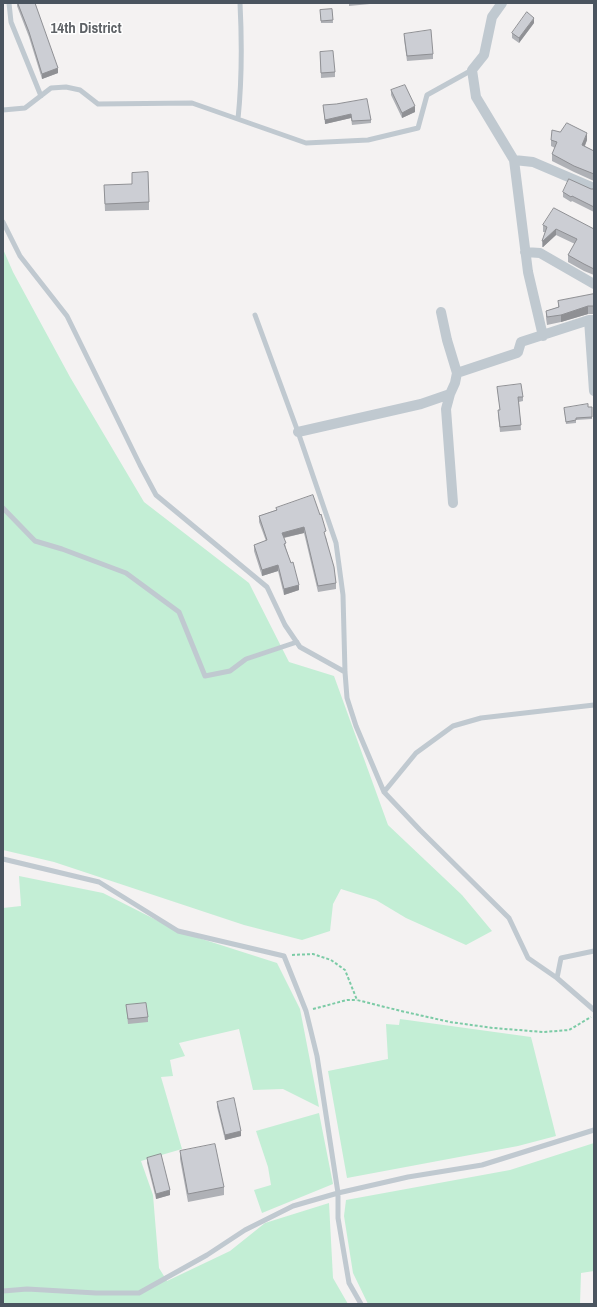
<!DOCTYPE html>
<style>
body{margin:0}
#map{position:relative;width:597px;height:1307px;overflow:hidden;background:#f4f2f2;font-family:"Archivo Narrow",sans-serif}
canvas{display:block}
.frame{position:absolute;inset:0;border:4px solid #4a545f;pointer-events:none}
</style>
<div id="map">
<canvas width="597" height="1307"></canvas>
<div class="frame"></div>
</div>
<script>
const g = document.querySelector('canvas').getContext('2d');
g.lineJoin = 'round';
function paint(path, color) {
  g.fillStyle = color;
  g.fill(path, 'evenodd');
}
function strokePath(path, color, width, dash) {
  g.strokeStyle = color;
  g.lineWidth = width;
  g.lineCap = dash ? 'butt' : 'round';
  g.setLineDash(dash || []);
  g.stroke(path);
}
function write(font, color, halo, rows, align = 'center') {
  g.font = font + ' "Archivo Narrow",sans-serif';
  g.lineWidth = 3;
  g.setLineDash([]);
  g.textBaseline = 'middle';
  g.strokeStyle = halo;
  g.fillStyle = color;
  for (const [text, x, y, turn = 0] of rows) {
    g.save();
    g.translate(x, y);
    g.rotate((+turn || 0) * Math.PI / 180);
    g.textAlign = isNaN(turn) ? turn : align;
    if (halo) g.strokeText(text, 0, 0);
    g.fillText(text, 0, 0);
    g.restore();
  }
}
paint(new Path2D(`
 M3,249l10,23 57,105 74,125 105,81 40,79 45,14 54,149 74,70 30,36 -26,14 -60,-27 -30,-18 -35,-11 -8,15 -3,27 -28,9 -58,-15 -190,-63 -51,-12z
 M19,876l84,17 77,39 97,31 23,46 19,98 -36,-18 -30,1 -14,-61 -60,14 6,13 -15,4 3,16 -12,1 21,72 -41,12 12,34 6,73 8,13 63,-30 35,-28 64,-20 4,75 15,26h-345v-396l18,-2z
 M400,1019l131,18 25,99 -38,10 -171,32 -19,-107 60,-12 -2,-35 13,1z
 M319,1113l14,71 -71,29 -8,-23 17,-5 -3,-18 -12,-36z
 M594,1143v128l-13,2 -1,31h-212l-15,-31 -9,-57 2,-16 164,-30z`), '#c3eed5');
strokePath(new Path2D(`
 M292,955l21,-1 18,6 14,10 12,30 44,11 49,11 43,6 50,4 26,-2 22,-13
 M313,1009l34,-9h10`), '#7ccba6', 2, [3, 2]);
strokePath(new Path2D(`
 M9,3l2,19 30,74
 M3,110l22,-2 26,-20 15,-1 14,3 18,14 94,-1 114,40 62,-3 50,-12 9,-33 45,-25
 M238,119c4,-39 4,-77 2,-116
 M3,222l17,34 47,60 73,149 16,30 111,92 18,38 15,22 45,25
 M255,315l43,117 38,111 7,52 2,77 2,26 9,28 28,66 36,38 89,88 19,40 29,20 37,32
 M3,508l32,33 27,8 64,24 53,39 26,64 25,-5 16,-12 51,-17
 M384,792l32,-39 37,-27 28,-8 113,-13
 M3,859l96,23 79,49 106,25 22,55 11,45 21,137v25l11,65 12,21
 M557,978l4,-20 33,-7
 M3,1291l24,-2 69,4h43l68,-38 38,-25 48,-24 45,-13 70,-16 74,-12 112,-35`), '#c0c9d0', 5);
strokePath(new Path2D(`
 M502,3l-10,14 -8,38 -12,15 4,27 38,63 14,112 15,64
 M514,160l19,2 61,26
 M525,252l15,1 54,31
 M441,312l6,28 10,33
 M589,320l5,71
 M450,394l-4,15 7,94
 M298,432l123,-28 29,-10 5,-11 2,-10 60,-20 1,-1 3,-10 68,-22h5`), '#c0c9d0', 10);
paint(new Path2D(`
 M17,3h18l23,70 -16,6 -13,-42 -12,-31z
 M349,3h31l-31,3z
 M332,9l1,14h-12l-1,-13z
 M534,23l-15,20 -7,-5v-5z
 M404,34l29,20v5l-26,2 -3,-22z
 M320,52l15,20v5l-14,1z
 M391,90l24,22 -13,6 -11,-23z
 M323,105l48,15v3l-19,2 -1,-7 -26,6z
 M560,132l27,8 -2,6 9,5v30l-20,-9 -22,-11v-7l3,-6 -4,-2v-6z
 M104,185l45,17v8l-44,1z
 M594,189v28v-5l-22,-11 -1,1 -8,-5v-5z
 M543,225l51,4v46l-10,-4 -16,-9v-7l7,-11 -19,-9 -13,12h-1v-6l3,-9h-2z
 M594,294v20h-6l-27,8 -14,3 -1,-7v-7l12,-4v-6z
 M497,387l26,10v4l-4,1 2,28 -21,2 -2,-18v-4h2z
 M592,407v12l-16,1v3l-10,1 -2,-16z
 M276,508l50,29 10,46v6l-18,3 -14,-59 -20,5 2,10 13,42 -15,5 -6,-24 -16,5 -8,-25v-6l12,-4 -7,-19v-6l17,-6z
 M126,1005l22,12v5l-20,2z
 M217,1102l24,34 -16,4 -8,-33z
 M180,1151l44,36v8l-36,7 -8,-43z
 M147,1158l23,37 -14,4 -9,-36z`), '#afb1b6');
paint(new Path2D(`
 M534,18v5l-15,20v-5z
 M58,68v5l-16,6v-5z
 M415,106v6l-13,6v-5z
 M351,114v4l-26,6v-4z
 M587,133v7l-5,12v-7z
 M556,229v6l-13,12v-6z
 M588,306v8l-27,8v-7z
 M304,527v6l-22,5v-5z
 M278,565v6l-16,5v-6z
 M299,585v5l-15,5v-6z
 M241,1131v5l-16,4v-5z
 M170,1190v5l-14,4v-5z`), '#8f9094');
const building = new Path2D(`
 M18,3h17l23,65 -16,6 -13,-42z
 M332,9l1,11 -12,1 -1,-11z
 M527,12l7,6 -15,20 -7,-5z
 M431,30l2,24 -26,2 -3,-22z
 M333,51l2,21 -14,1 -1,-21z
 M405,85l10,21 -13,7 -11,-23z
 M367,99l4,21 -19,1 -1,-7 -26,6 -2,-15 13,-1z
 M567,123l20,10 -5,12 12,6v23l-20,-8 -22,-12 5,-12 -6,-2 1,-10 8,2z
 M148,172l1,30 -44,2 -1,-19 28,-1v-11z
 M569,179l22,10h3v18l-22,-11 -1,1 -8,-5z
 M554,208l40,21v40l-10,-5 -16,-9 9,-16 -21,-10 -13,12h-1l5,-14 -4,-2z
 M594,294v12h-6l-27,9 -14,2 -1,-6 13,-4 -1,-6z
 M521,384l2,13h-5l3,28 -21,2 -2,-17h2l-3,-23z
 M588,404v3h4v10l-16,1v2l-10,2 -2,-14z
 M313,495l7,20 1,-1 5,17 -2,1 10,35 2,16 -18,3 -14,-59 -22,6 4,10 -2,1 7,19 2,-1 6,23 -15,4 -6,-24 -16,5 -8,-25 13,-5 -8,-24 18,-6 -1,-2z
 M146,1003l2,14 -20,2 -2,-14z
 M234,1098l7,33 -16,4 -8,-33z
 M215,1144l9,43 -36,7 -8,-43z
 M161,1154l9,36 -14,4 -9,-36z`);
paint(building, '#ccced4');
strokePath(building, '#8f9094', 1);
write('bold 15px', '#5e6266', '#fff', [
 ["14th District",86,29]
]);
</script>
